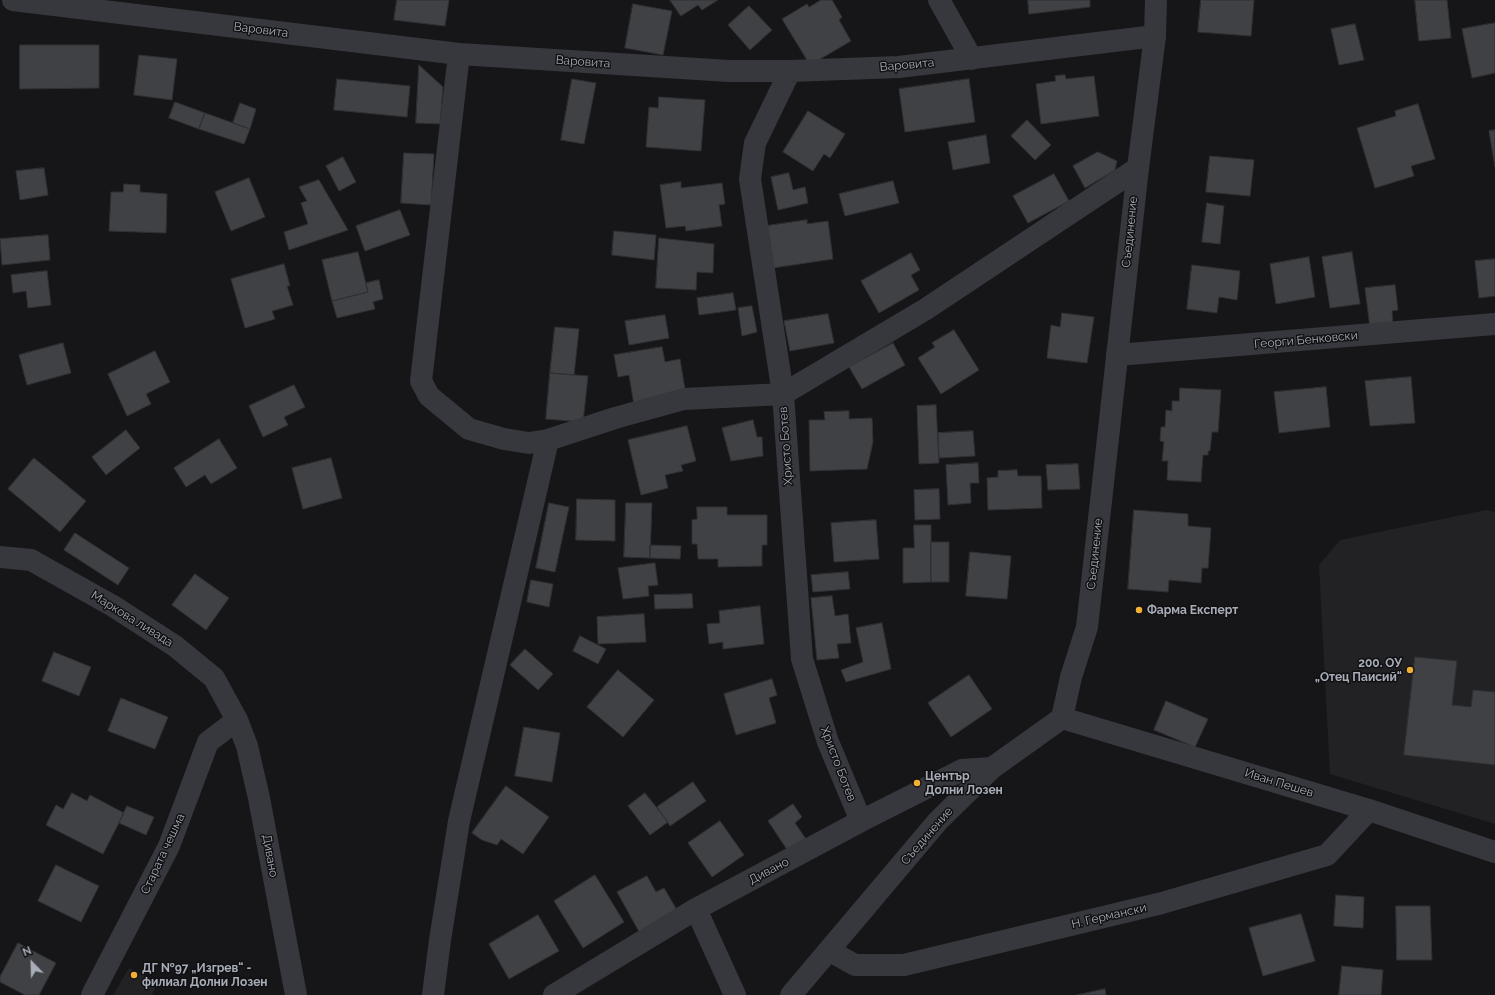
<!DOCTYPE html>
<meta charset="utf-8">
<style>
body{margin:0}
#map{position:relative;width:1495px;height:995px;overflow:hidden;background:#161618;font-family:Raleway,sans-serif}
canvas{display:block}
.north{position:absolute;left:12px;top:943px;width:40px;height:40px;-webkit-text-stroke:3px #111113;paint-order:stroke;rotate:337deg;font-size:11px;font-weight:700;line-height:16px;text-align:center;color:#a8adb8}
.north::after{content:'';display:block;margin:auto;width:14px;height:18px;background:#a8adb8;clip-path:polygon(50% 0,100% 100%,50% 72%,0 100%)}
</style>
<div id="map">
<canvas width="1495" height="995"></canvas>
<div class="north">N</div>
</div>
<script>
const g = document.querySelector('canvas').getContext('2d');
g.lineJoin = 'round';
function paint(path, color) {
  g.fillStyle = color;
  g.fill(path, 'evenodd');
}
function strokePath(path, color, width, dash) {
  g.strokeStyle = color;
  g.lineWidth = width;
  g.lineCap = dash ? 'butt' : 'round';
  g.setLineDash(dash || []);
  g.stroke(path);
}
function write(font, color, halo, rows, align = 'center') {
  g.font = font + ' Raleway,sans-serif';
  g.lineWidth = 3;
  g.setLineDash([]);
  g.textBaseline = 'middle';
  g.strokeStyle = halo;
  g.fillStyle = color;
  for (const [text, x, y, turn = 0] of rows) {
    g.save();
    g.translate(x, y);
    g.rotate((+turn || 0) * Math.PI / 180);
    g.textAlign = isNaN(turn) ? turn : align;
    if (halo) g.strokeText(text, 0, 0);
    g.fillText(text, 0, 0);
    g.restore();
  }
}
paint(new Path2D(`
 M1486,510l9,2v312l-165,-50 -11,-209 21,-25z
 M129,968l29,14 -6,13h-39z`), '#222225');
const building = new Path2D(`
 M397,0h52l-4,26 -51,-6z
 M670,0h48l-16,10 -4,-5 -17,11z
 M821,0h11l10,17 -3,3 12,21 -41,24 -28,-46 25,-15 2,3z
 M1028,0h62v7l-61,7z
 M1201,0h53l-3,36 -53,-4z
 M1415,0h32l4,38 -32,3z
 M633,4l39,7 -9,44 -38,-7z
 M749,6l23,24 -22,20 -22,-25z
 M1495,23v50l-23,5 -10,-49z
 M1355,24l9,36 -25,5 -8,-36z
 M20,45h79v43l-79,1z
 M139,55l38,4 -5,41 -38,-5z
 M419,65l24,22 -3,37 -24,-1z
 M1065,75l1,4 28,-3 5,40 -58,8 -5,-40 20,-3 -1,-5z
 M337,79l73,7 -3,31 -73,-7z
 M572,79l24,4 -12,61 -23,-4z
 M969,79l6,43 -70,10 -6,-43z
 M659,97l46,3 -4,51 -55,-4 3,-40 9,1z
 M175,102l30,11 -6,16 -30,-11z
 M240,103l16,6 -6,20 -17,-6z
 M1418,104l17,55 -24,7 3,10 -39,12 -18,-60 39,-12 -1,-5z
 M808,111l37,23 -15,24 -6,-4 -11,17 -30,-19z
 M205,113l45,16 -6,15 -45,-15z
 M1027,120l24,25 -16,15 -24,-24z
 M1495,130v37l-6,-36z
 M986,135l4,28 -37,7 -5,-28z
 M1098,152l19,9 -2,9 -30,18 -12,-22z
 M404,153l30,1 -3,51 -30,-2z
 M1210,156l44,4 -4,36 -44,-4z
 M343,157l13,25 -17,9 -13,-25z
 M44,168l4,27 -28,5 -4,-29z
 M789,173l4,17 12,-3 3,16 -30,7 -7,-33z
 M1054,174l15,27 -41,22 -15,-27z
 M249,178l16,39 -34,14 -16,-39z
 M319,180l29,50 -59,20 -5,-18 24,-8 -7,-21 6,-2 -8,-14z
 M893,181l6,22 -54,13 -6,-22z
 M681,182v6l41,-5 3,21 -6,1 3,21 -36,5 -1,-5 -19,2 -6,-43z
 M124,184l16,1v7l27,2 -1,39 -57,-2 2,-39h12z
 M1207,203l17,3 -4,38 -18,-2z
 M400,210l10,25 -45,16 -9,-25z
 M807,220v4l21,-3 5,38 -60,9 -7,-42z
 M614,231l42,4 -2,25 -42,-5z
 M48,235l2,25 -48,5 -2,-26z
 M659,238l55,6 -1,29 -16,-1 -1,18 -40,-2z
 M358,252l10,40 -36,9 -10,-41z
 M1352,252l8,52 -30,4 -8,-51z
 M911,253l9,17 -9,5 8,15 -40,23 -18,-32z
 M1309,257l6,40 -39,7 -6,-40z
 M1495,259v37l-16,2 -4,-37z
 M284,264l6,22h-3l6,19 -21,6 3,8 -30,9 -14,-49z
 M1192,265l48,6 -3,29 -18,-3 -2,16 -30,-4z
 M47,271l4,34 -23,3 -2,-17 -13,2 -2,-18z
 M379,280l4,19 -10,3 2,7 -38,9 -5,-17 36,-9 -2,-9z
 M1395,285l3,25 -6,1 1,14 -23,3 -5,-40z
 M733,293l3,17 -37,5 -2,-17z
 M752,306l5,26 -15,4 -4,-28z
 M1062,313l32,4 -7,46 -40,-5 4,-33 9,2z
 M828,314l6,29 -44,8 -6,-30z
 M665,315l4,23 -40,7 -4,-24z
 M555,327l24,2 -5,46 -24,-2z
 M954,330l25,40 -38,24 -23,-36 17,-11 -3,-4z
 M63,343l8,30 -44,12 -8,-30z
 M893,343l12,22 -43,24 -13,-22z
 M662,347l3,15 15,-3 6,36 -52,10 -5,-30 -11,2 -4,-22z
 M155,351l15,31 -24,12 5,10 -24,12 -19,-42z
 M550,373l38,3 -5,46 -37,-3z
 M1411,377l4,46 -45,3 -5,-45z
 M294,385l11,22 -21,10 4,8 -25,12 -14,-31z
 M1326,387l4,40 -51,6 -5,-41z
 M1180,388l41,2 -3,42h-6l-2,19h-2v4h-5l-2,27 -34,-2 1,-19h-6l2,-19 -4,-1 1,-14h4l1,-17 6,1v-10h7z
 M936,405l3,58 -20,1 -2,-58z
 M849,411v8l23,-1 1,24 -6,27 -57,2 -1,-51h16l-1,-8z
 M753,420l4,17h5l1,19 -32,5 -9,-33z
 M687,426l9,35 -15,4 2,6 -18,4 3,13 -27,7 -13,-55z
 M126,430l14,18 -34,27 -14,-18z
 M973,431l2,25 -36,2 -1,-25z
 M219,439l18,29 -26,16 -6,-9 -19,12 -12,-19z
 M34,458l52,43 -26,31 -52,-43z
 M331,458l11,40 -39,11 -11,-41z
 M978,463l1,20h-9l1,20 -23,2 -2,-40z
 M1078,464l2,25 -32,1 -2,-25z
 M1017,470l1,6h23l1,32 -54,2 -1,-32 11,-1v-6z
 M939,489l1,30 -25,1 -1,-30z
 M577,499l38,1v41l-39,-1z
 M549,503l20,4 -14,65 -19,-4z
 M626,503h26l-2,55 -26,-1z
 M697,507h30v8h40v30h-5v21l-44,1v-8h-20l-1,-15h-5v-24l5,-1z
 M1134,510l54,4v12l23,2 -3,40h-6l-1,15 -32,-3 -1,12 -40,-3z
 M876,520l3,39 -45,3 -3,-39z
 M914,525h17v57l-28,1v-35h11z
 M75,533l54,35 -11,17 -54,-35z
 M931,542h18v40h-18z
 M650,545l31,1 -1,13 -30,-1z
 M970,552l41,4 -4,43 -41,-3z
 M655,563l3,22 -10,1 1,10 -26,3 -5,-31z
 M848,572l2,17 -37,3 -2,-17z
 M195,574l34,24 -23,32 -34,-25z
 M531,580l22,4 -4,23 -22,-5z
 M692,594l1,14 -38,1 -1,-14z
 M832,596l3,20 13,-2 3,29 -14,1 2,14 -22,2 -6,-62z
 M760,606l4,38 -41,5v-7l-14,2 -2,-20 13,-1 -1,-12z
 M644,614l2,28 -48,2 -1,-27z
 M882,623l9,46 -45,13 -5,-12 22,-8 -7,-34z
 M580,636l26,13 -8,15 -25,-13z
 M525,649l28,25 -15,16 -28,-25z
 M54,652l37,15 -12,29 -37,-15z
 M1415,657l42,4 -5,44 19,2 2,-17 22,2v73l-91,-10z
 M618,670l36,30 -31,37 -36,-30z
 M969,675l23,34 -41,28 -23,-34z
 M772,679l5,16 -8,3 7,25 -40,12 -12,-41z
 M121,698l47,19 -13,32 -47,-18z
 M1166,701l42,18 -13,28 -41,-17z
 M524,727l36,6 -8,49 -37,-6z
 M693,782l13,19 -36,25 -13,-19z
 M506,786l43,31 -26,37 -22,-15 -4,6 -15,-5 -10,-7z
 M72,793l15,8 3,-6 34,18 -21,41 -57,-29 10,-20 7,4z
 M645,793l23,29 -18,13 -22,-29z
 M793,804l9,13 -7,6 13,19 -18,12 -22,-33z
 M127,806l27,11 -8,18 -27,-12z
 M720,821l24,34 -32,22 -24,-34z
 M56,865l43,21 -18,36 -43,-21z
 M595,875l29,47 -41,26 -29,-47z
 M647,876l9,16 8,-4 16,27 -38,22 -25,-45z
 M1336,895l28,2 -1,31 -29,-2z
 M1396,906h34l2,54h-35z
 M1301,914l14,47 -52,15 -14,-48z
 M538,915l21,36 -50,28 -20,-35z
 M18,943l38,20 -17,32h-14l-25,-13v-5z
 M1342,966l41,4 -2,25h-42z
 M1105,989l1,6h-29z`);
paint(building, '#404145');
strokePath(building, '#303034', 1);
strokePath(new Path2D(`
 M13,0l446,54 270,17h61l109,-4 256,-31
 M939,0l33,59
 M459,54l-38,327 8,15 40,33 35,10 25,4 19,-3 67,-22 69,-19 99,-5 143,-85 212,-141
 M790,71l-35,72 -5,36 33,215 19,265 26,83 33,79
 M1117,355l378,-31
 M0,557l31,3 82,46 62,40 39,32 23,42 10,26 12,52 37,197
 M1062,718l307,92 126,42
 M696,909l39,86
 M830,951l25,14h49l258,-62 165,-48 42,-45
 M92,995l77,-149 39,-104 29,-22
 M433,995l7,-55 19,-119 89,-381
 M554,995l142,-86 165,-88 101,-51 30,-2`), '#37383d', 22);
strokePath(new Path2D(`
 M791,995l147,-174 54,-53 70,-50 9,-41 16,-50 51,-459 17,-132 1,-36`), '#37383d', 22);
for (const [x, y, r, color] of [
 [1139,610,4,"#f2b134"],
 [1410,670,4,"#f2b134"],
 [917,783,4,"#f2b134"],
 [134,975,4,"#f2b134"]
]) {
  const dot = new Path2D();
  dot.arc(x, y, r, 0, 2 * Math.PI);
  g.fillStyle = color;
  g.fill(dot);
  strokePath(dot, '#111113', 1.5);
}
write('12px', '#a8adb8', '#111113', [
 ["Варовита",261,30,7],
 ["Варовита",583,62,4],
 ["Варовита",907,65,-5],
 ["Съединение",1130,232,-84],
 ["Георги Бенковски",1306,340,-5],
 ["Христо Ботев",786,446,-94],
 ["Съединение",1095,554,-84],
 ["Маркова ливада",132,619,32],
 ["Христо Ботев",838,764,69],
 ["Иван Пешев",1279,783,17],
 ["Съединение",927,836,-49],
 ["Старата чешма",163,854,-65],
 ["Дивано",270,856,80],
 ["Дивано",769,871,-28],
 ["Н. Германски",1109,916,-13]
]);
write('bold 12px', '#a8adb8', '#111113', [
 ["Фарма Експерт",1147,610],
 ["200. ОУ",1402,663,"right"],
 ["„Отец Паисий“",1402,677,"right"],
 ["Център",925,776],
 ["Долни Лозен",925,790],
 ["ДГ №97 „Изгрев“ -",142,968],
 ["филиал Долни Лозен",142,982]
], 'left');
</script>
